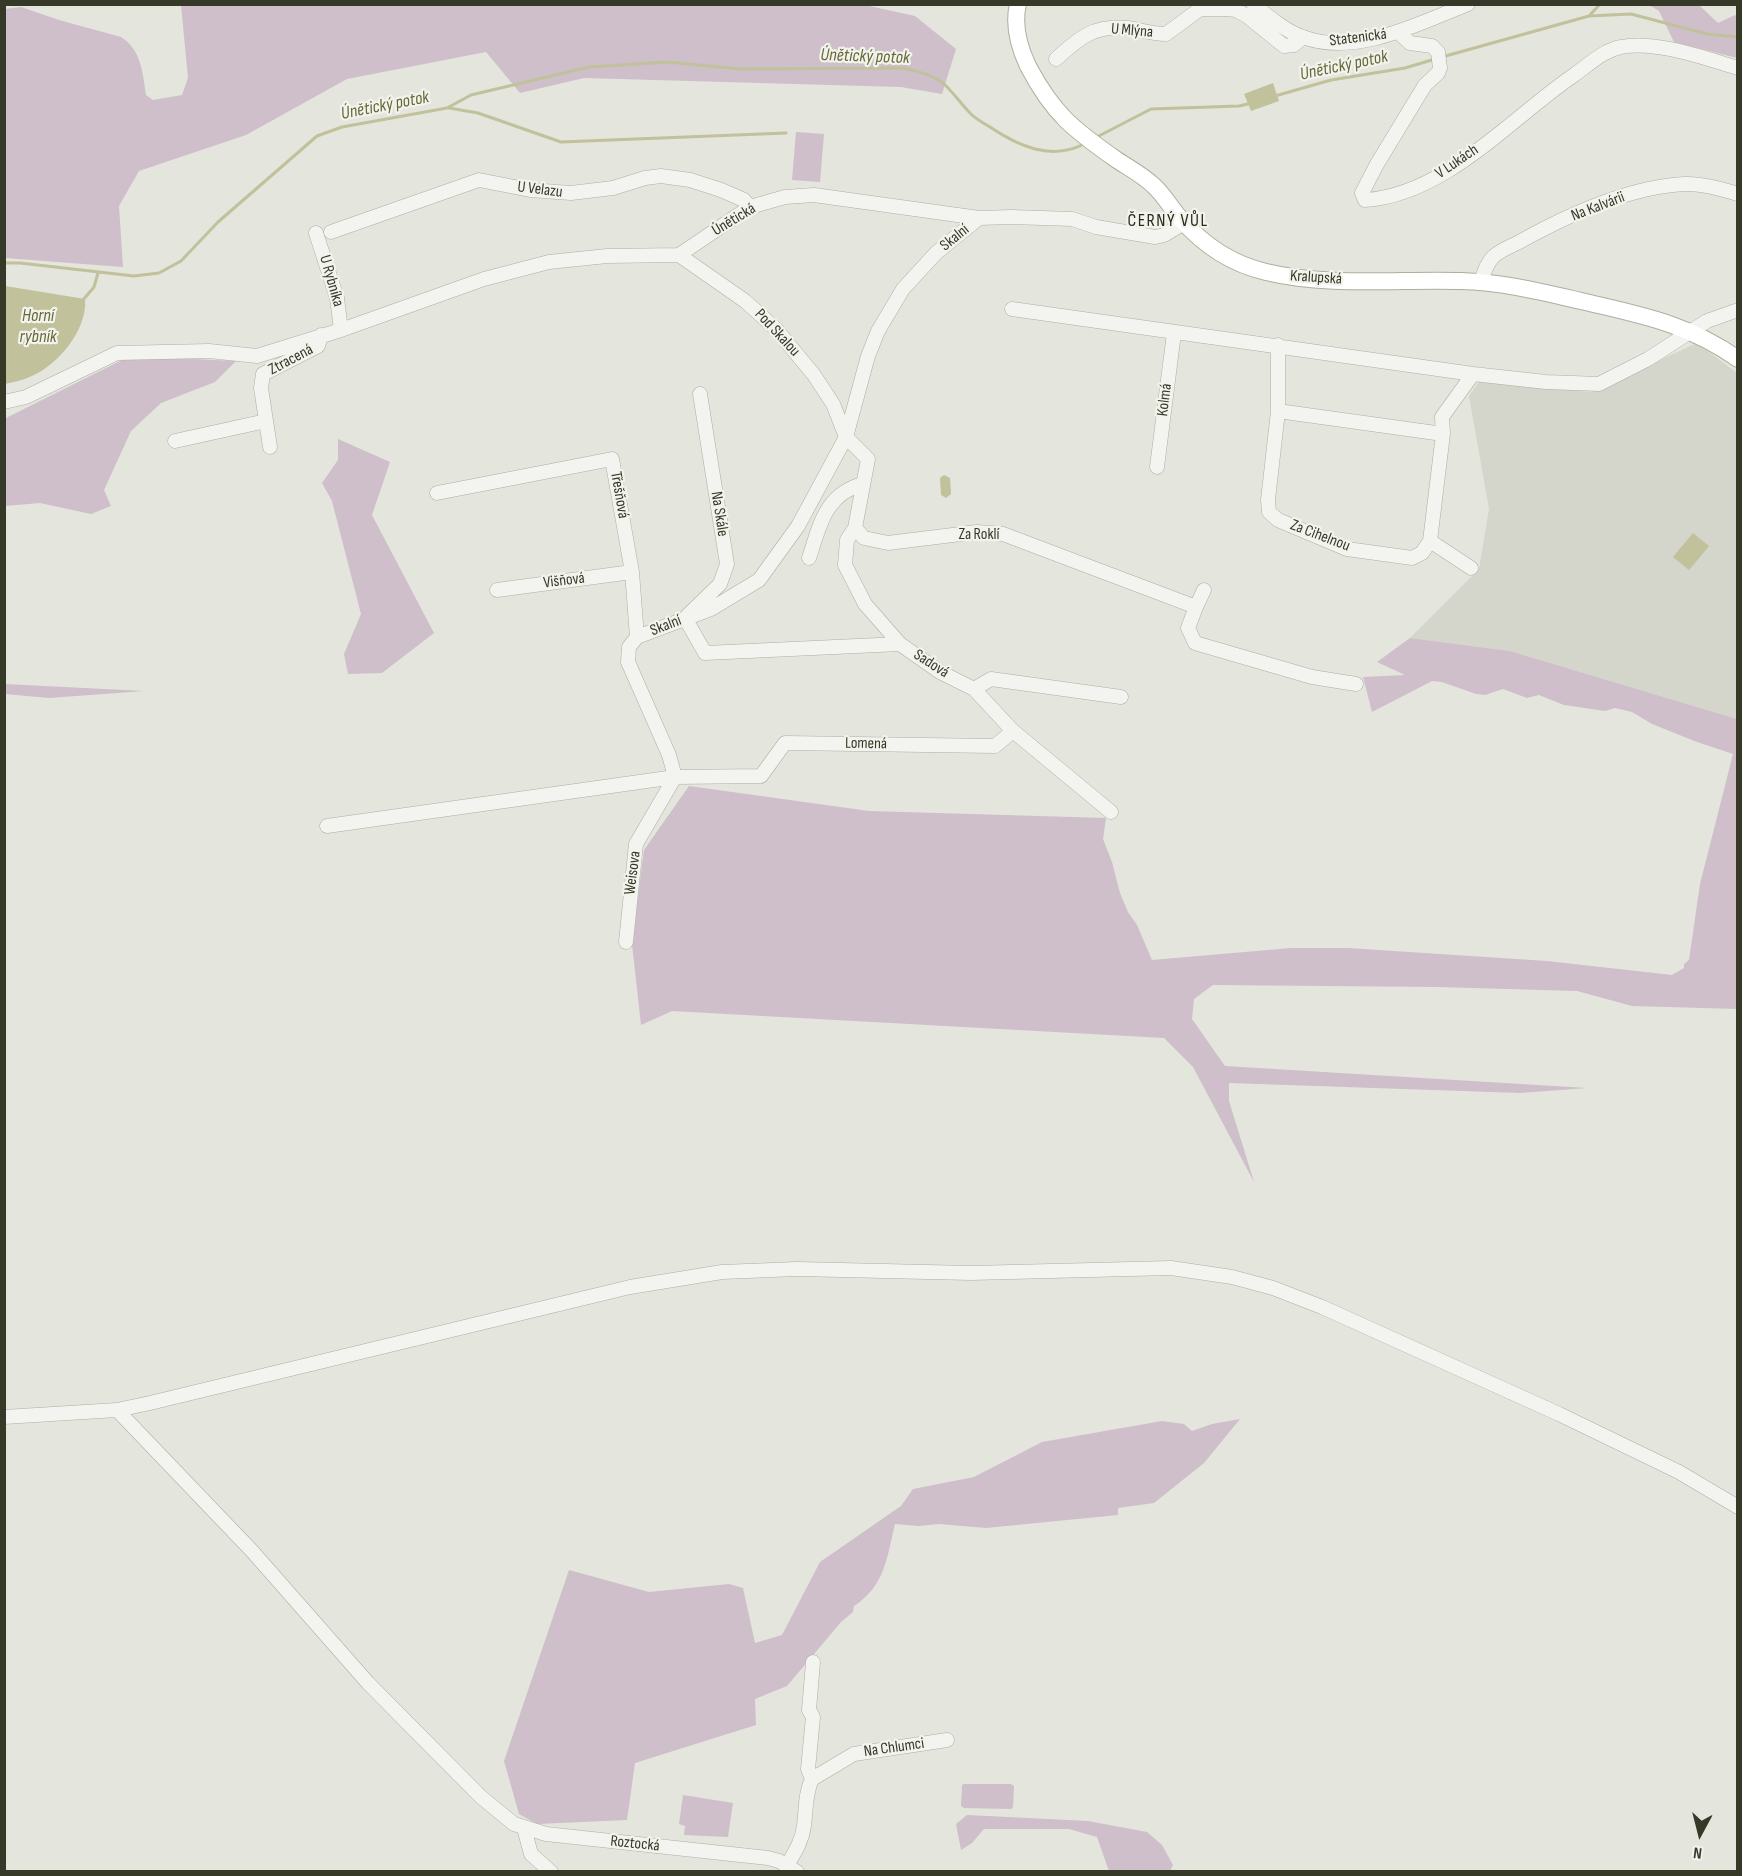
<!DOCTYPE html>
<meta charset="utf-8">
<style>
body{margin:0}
#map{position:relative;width:1742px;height:1876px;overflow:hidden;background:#e4e5dd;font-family:"Sofia Sans Condensed",sans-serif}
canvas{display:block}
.frame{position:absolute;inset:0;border:6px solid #373928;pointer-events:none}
.north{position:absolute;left:1670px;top:1804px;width:60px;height:60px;-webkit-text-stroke:4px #f2f3ec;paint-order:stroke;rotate:187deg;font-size:16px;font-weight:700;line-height:24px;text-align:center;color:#373928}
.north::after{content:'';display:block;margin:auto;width:21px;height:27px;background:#373928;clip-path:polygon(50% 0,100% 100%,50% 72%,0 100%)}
</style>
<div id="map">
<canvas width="1742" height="1876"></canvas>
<div class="frame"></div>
<div class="north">N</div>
</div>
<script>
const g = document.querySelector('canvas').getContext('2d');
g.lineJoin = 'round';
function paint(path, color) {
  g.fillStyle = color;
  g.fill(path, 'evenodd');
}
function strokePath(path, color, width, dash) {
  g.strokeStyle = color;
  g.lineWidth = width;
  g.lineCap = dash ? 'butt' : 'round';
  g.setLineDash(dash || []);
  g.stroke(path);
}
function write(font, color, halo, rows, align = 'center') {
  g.font = font + ' "Sofia Sans Condensed",sans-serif';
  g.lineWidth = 4.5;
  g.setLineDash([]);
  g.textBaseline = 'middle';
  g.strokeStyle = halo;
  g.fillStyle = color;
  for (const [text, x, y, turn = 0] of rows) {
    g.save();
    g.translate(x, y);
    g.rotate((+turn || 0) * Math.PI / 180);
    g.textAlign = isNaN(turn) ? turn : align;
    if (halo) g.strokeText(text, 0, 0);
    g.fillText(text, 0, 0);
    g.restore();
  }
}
paint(new Path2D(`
 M1697,343l40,30v346l-227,-68 -100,-13 69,-69 10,-60 -20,-113 11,-16 111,12z`), '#d4d5cb');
paint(new Path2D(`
 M181,5h684l50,11 41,33 -14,45 -41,-7 -317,-9 -64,15 -34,-41 -139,27 -101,56 -107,36 -20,35 4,61 -118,-9v-249l16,-2 38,13 62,17c20,12 22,37 25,58l7,5 29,-5 6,-17z
 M1649,5h50l19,18 17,-8 2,2v41l-63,-16 -15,-31z
 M796,132l28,2 -4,48 -28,-2z
 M130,356l106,5 -21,21 -54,21 -30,28 -27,59 7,16 -20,8 -51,-11 -35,3 -1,-87z
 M338,439l52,23 -18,53 62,118 -52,40 -34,1 -4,-20 17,-40 -29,-113 -10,-18 16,-23z
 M1410,638l100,13 227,68v290l-105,-3 -55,-15 -139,-4 -225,-2 -19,14 -2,20 33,47 362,22 -67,5 -291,-10v18l25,81 -61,-115 -29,-29 -492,-27 -31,14 -9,-81 12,-94 45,-64 180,25 237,7 -3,21 9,23 8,31 8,19 9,13 15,35 139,-12h57l199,13 125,14 12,-7v-4l5,-4 11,-76 33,-130 -36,-12 -45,-18 -20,-12 -17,-4 -10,3 -41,-6 -25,-10 -12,3 -24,-9 -18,6 -9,-1 -34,-12 -10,-1 -60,31 -9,-35 42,-2 -28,-13z
 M5,684l139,7 -95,7 -44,-4z
 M1240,1419l-36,44 -50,40 -36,5v7l-132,13 -47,-4 -20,2 -24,-2c-8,33 -10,62 -41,82l-1,6 -12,10 -54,64 -32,13 1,26 -121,38 -8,57 -90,4 -18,-10 -15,-53 65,-191 80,22 80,-8 14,4 12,55 27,-8 38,-73 81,-56 12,-17 61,-12 68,-35 120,-21 22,3 8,7 20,-7z
 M964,1784h47l3,2 -1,21 -2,2 -47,-1 -3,-2 1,-21z
 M683,1795l50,8 -5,34 -44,-2 1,-9 -6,-2z
 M967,1815l121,6 59,11 15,13 11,20 -3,6h-61l-12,-34 -28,-8h-85l-12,14 -11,7 -5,-26z`), '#cebfca');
paint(new Path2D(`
 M1273,83l6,18 -28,10 -7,-17z
 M5,286l80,13c3,31 -29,69 -58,79 -7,3 -15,4 -22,6z
 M944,475l6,3 1,16 -5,4 -5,-3 -1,-17z
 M1693,533l16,13 -20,24 -16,-13z`), '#c1c19b');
strokePath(new Path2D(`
 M1589,16l11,-12
 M1442,57l147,-41 42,-2 76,20 31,3
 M1275,96l56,-16 74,-12 30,-9
 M449,108l29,5 83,29 225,-9
 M1095,138l56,-29 88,-3 13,-3
 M4,263h16l114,13 25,-3 22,-12 37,-39 99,-86 25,-9 105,-19 24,-13 118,-28 79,-5 72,7 164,-1c14,4 27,6 39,15 10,9 18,21 28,31 5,5 12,9 19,13 28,19 61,34 94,17
 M83,300l11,-13 4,-14`), '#c1c19b', 3);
const minor = new Path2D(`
 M1253,4c15,12 32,27 50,33 52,20 117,-14 165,-33
 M1398,32l12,11 22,3 6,6 2,16 -2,5 -13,12 -48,79 -15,29 3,7c80,-5 146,-82 209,-125 14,-10 30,-25 47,-28 34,-7 83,11 117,21
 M1056,59c24,-22 38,-34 72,-31 13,2 24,6 38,6l34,-25h26l10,1 11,6 37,30 10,-1 9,-8
 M331,232l148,-52 51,10 41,3 42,-5 32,-10 16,-2 29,4 31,10 23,10 6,7
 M316,233l21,65 4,32
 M679,255l66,46 31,28 38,46 19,29 13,33 22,22 -13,69 9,10 24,5 89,-11 26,2 193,73 -8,21 7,15 117,34 44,7
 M1481,282c3,-9 5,-18 12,-25 7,-7 19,-11 28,-16 47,-26 108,-54 163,-57 17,-1 37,5 54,10
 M1012,309l461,65 73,8 53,2 49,-25 59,-38 31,-11
 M1278,345v66l-10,89 1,12 9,8 69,29 65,9 10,-5 8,-12 13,-107 -1,-17 31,-43
 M700,394l27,170 -7,20 -35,34 20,35 195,-9
 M4,402l22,-5 91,-44 92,-2 48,5 84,-26 143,-51 65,-17 58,-6 72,-1 71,-48 35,-10 29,-2 165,23 32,-1 61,2 24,8 59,10 9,-2 20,-12
 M1278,411l165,23
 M175,441l91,-20
 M270,447l-9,-59 2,-14 55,-28 3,-11
 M1157,467l17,-134
 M437,493l175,-34 20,113 5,65
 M1430,541l41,27
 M809,558c11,-33 16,-64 54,-74
 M497,590l135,-18
 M1196,607l8,-17
 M974,689l17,-10 130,18
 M1013,731l98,81
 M675,777l-6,-22 -41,-93 1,-15 8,-10 74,-28 48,-29 39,-54 48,-89 22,-81 10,-25 25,-42 33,-36 43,-35
 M327,826l348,-49 86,-1 24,-33 210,3 18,-15 -39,-42 -34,-17 -40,-28 -35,-40 -20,-39 2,-25 8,-12
 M626,942l10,-98 39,-67
 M117,1410l135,141 116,132 113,114 33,27 32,10 222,24 11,3 18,11
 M4,1417l113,-7 33,-7 480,-116 92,-15 75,-3 174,4 200,-5 61,9 41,11 49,19 237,107 120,58 59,35
 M812,1779l42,-25 93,-14
 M524,1828l7,26 20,18
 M787,1865c8,-13 15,-24 17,-39 2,-16 1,-32 8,-47l-4,-10 5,-52 -4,-7 4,-48`);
const major = new Path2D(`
 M1018,4c-5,21 1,43 10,62 25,48 46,64 89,94 12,8 27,16 37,26 10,9 17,22 26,32 23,27 52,46 86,54 62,15 132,7 195,9 41,1 81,11 120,20 59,14 106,22 157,58`);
strokePath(minor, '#adaea3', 15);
strokePath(major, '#adaf9d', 18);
strokePath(minor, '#f3f4ef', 14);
strokePath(major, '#fff', 16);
write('16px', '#373928', '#f2f3ec', [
 ["U Mlýna",1132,31,5],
 ["Statenická",1358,38,-7],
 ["V Lukách",1457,162,-34],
 ["U Velazu",540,190,7],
 ["Na Kalvárii",1598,207,-21],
 ["Únětická",734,220,-31],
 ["Skalní",955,238,-39],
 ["Kralupská",1316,278,4],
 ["U Rybníka",331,281,74],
 ["Pod Skalou",777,333,47],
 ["Ztracená",291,360,-28],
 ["Kolmá",1165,400,-83],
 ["Třešňová",619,495,80],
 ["Na Skále",719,514,81],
 ["Za Roklí",979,535],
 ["Za Cihelnou",1320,536,21],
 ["Višňová",564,581,-7],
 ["Skalní",666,626,-21],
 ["Sadová",931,664,33],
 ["Lomená",866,744,1],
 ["Weisova",633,873,-83],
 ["Na Chlumci",894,1748,-8],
 ["Roztocká",635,1844,6]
]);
write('italic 18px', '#666837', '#f2f3ec', [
 ["Únětický potok",865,57,2],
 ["Únětický potok",1344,66,-12],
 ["Únětický potok",385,106,-11],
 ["Horní",38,316],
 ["rybník",38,337]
]);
g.letterSpacing = '1.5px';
write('18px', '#282a1a', '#f2f3ec', [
 ["ČERNÝ VŮL",1168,221]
]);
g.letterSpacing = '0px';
</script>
